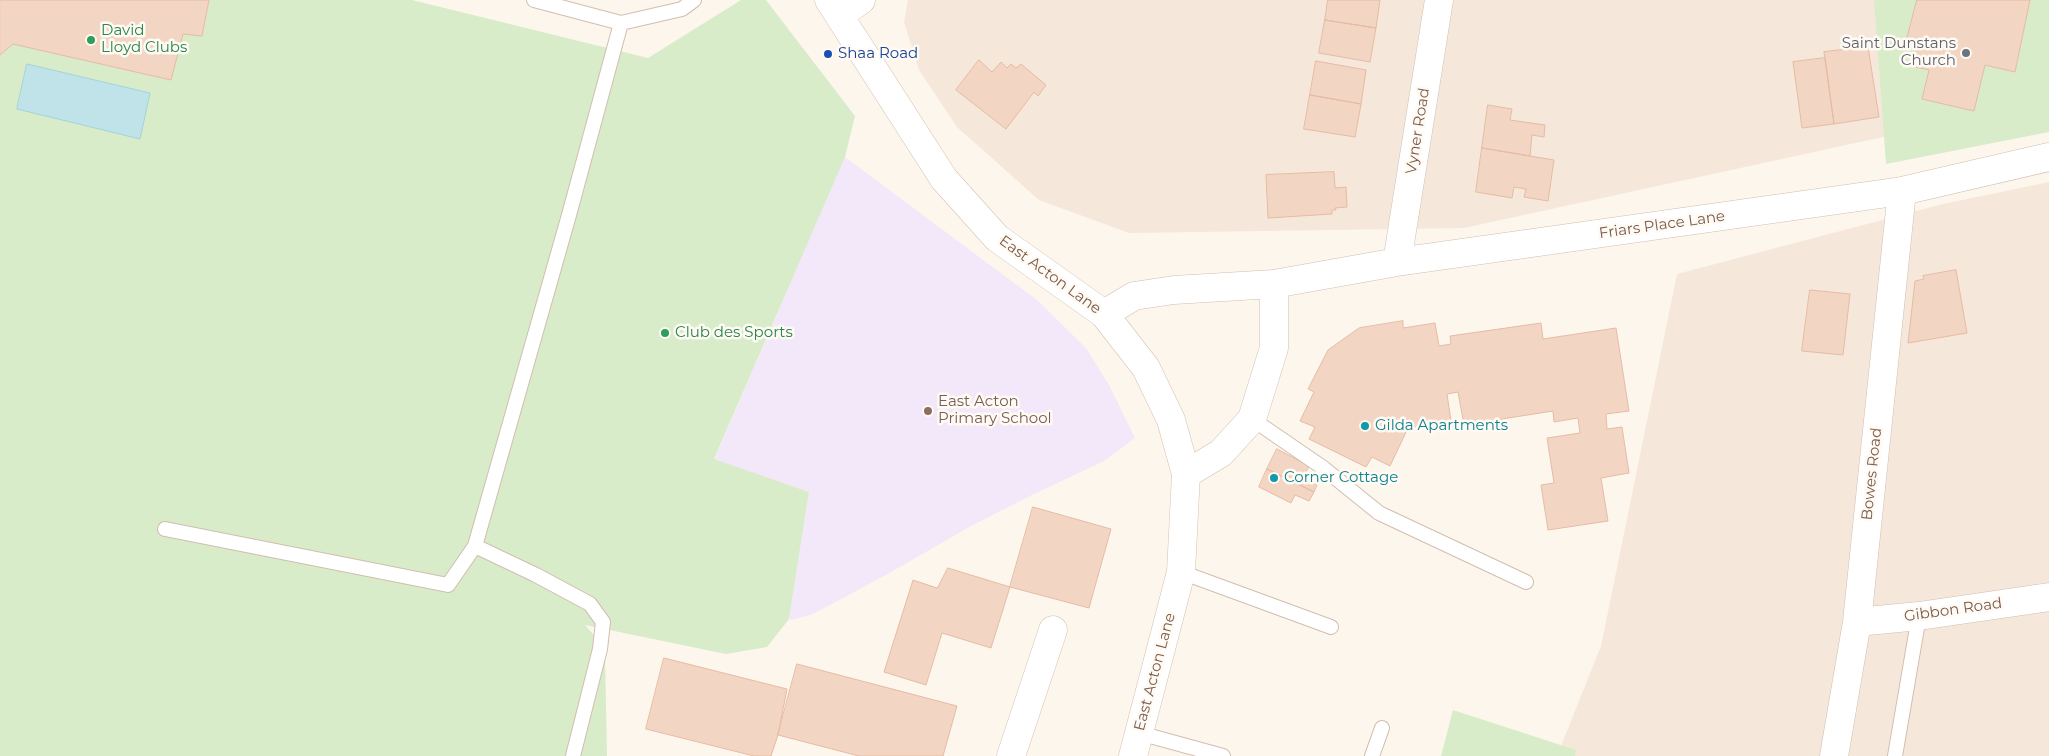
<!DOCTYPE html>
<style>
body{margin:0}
canvas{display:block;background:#fdf6ec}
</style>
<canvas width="2049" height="756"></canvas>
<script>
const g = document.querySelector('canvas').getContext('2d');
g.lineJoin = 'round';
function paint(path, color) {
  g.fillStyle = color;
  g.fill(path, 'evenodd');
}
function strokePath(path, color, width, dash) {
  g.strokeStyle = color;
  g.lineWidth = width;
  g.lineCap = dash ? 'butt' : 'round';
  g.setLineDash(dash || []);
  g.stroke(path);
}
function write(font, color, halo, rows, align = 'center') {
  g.font = font + ' Montserrat,sans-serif';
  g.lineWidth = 5;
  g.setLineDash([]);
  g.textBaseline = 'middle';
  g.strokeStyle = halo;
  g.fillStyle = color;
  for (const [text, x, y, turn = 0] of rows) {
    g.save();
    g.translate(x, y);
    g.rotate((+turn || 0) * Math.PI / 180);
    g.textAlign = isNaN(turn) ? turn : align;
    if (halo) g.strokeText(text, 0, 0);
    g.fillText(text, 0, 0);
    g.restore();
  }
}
paint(new Path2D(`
 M908,0h1141v101l-585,127 -335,5 -90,-33 -82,-73 -38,-57 -15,-48z
 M2049,182v574h-492l44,-110 76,-372 266,-70z`), '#f5e8da');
paint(new Path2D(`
 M845,157l192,143 49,48 23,37 26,53 -31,23 -74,35 -59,30 -85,49 -73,39 -21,6 -3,-1 20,-127 -95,-32 70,-162 19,-48z`), '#f3e8fa');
paint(new Path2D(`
 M0,0h412l236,58 93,-58h25l89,116 -10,41 -131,302 95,33 -20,127 -22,28 -41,7 -141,-29 14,16 6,14 2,101h-607z
 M1874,0h175v132l-163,32z
 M1453,710l123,40 -1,6h-134z`), '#d8ecc9');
const water = new Path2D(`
 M27,64l123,29 -10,46 -123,-30z`);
paint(water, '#bfe3e8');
strokePath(water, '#a5d3da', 1);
const building = new Path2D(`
 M0,0h209l-7,36 -19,-2 -12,46 -158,-36 -13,11z
 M1328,0h52l-4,28 -51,-8z
 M1917,0h113l-15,72 -30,-7 -11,46 -52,-12 7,-29 -19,-4 6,-25 -9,-2z
 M1325,20l51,8 -6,34 -51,-9z
 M1868,47l11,70 -45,7 -10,-72z
 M1825,58l9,66 -32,4 -9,-66z
 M979,60l13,12 9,-10 6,6 4,-4 5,4 5,-4 25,21 -8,11 -4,-4 -28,37 -50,-39z
 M1316,61l50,9 -5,34 -51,-9z
 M1310,95l51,9 -6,33 -51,-8z
 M1488,105l24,4 -2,11 35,5 -1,12 -12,-2 -2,21 -48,-8z
 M1482,148l72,12 -6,41 -24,-4 2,-8 -12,-2 -2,11 -36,-6z
 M1334,172l1,16 11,-1 1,20 -12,1 1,2h-4v4l-64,4 -2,-43z
 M1956,270l11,63 -59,10 7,-62 9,-2 -1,-3z
 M1810,290l40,4 -7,61 -41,-4z
 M1403,321v7l32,-5 4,23 12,-2 -1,-8 91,-13 2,16 73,-11 13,83 -23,3 1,15 15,-2 7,46 -28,5 7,43 -60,9 -7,-45 13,-2 -7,-45 33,-5 -2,-15 -24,4 -1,-11 -89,14 -6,-33 -11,2 4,27 -43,7 -18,38 -18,-9 -6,10 -57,-28 6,-12 -15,-6 14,-29 -6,-3 20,-39 31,-22z
 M1277,449l32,17 -6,12 14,7 -3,7 -47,-23z
 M1267,469l47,23 -5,9 -14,-6 -4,8 -32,-16z
 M1033,507l78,22 -22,79 -79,-21z
 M948,568l62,19 -19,61 -49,-15 -16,52 -42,-13 29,-92 24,8z
 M664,658l123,31 -9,46 -7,21h-17l-108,-27z
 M797,664l160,42 -14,50h-84l-81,-21z`);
paint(building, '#f3d5c3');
strokePath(building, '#e6bba3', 1);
const lane = new Path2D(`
 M534,0l87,23 61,-14 12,-9
 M1252,419l70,48 57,46 147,69
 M165,529l283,56 27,-39 94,-331 52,-192
 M475,546l61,29 54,29 13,18 -3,27 -27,107
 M1181,572l150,55
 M1139,733l84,23
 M1372,756l10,-28
 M1895,756l24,-140`);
const street = new Path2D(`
 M840,15l21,-15
 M1397,262l42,-262
 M1104,314l30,-18 40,-6 100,-6 123,-22 505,-71 147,-34
 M1186,474l35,-21 31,-34 22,-71v-64
 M1857,622l62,-6 130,-19
 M1011,756l42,-126
 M1834,756l23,-134 45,-431`);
const secondary = new Path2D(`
 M829,0l115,179 53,59 107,76 42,54 25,52 15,54 -5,98 -48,184`);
strokePath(lane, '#d1beb0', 16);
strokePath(street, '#d1beb0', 29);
strokePath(secondary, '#d6c0b0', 29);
strokePath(lane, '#fff', 14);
strokePath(street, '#fff', 28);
strokePath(secondary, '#fff', 28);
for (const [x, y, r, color] of [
 [91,40,5,"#2e9e5b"],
 [1966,53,5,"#6b7280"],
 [828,54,5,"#1a4fb4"],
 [665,333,5,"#2e9e5b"],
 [928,411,5,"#8d6e63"],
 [1365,426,5,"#0f9aa8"],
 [1274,478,5,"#0f9aa8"]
]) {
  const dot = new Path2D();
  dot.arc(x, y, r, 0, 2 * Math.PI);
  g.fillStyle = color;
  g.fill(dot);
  strokePath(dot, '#fffaf3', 2);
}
write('15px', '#27864d', '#fffaf3', [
 ["David",101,31],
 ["Lloyd Clubs",101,48],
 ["Club des Sports",675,333]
], 'left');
write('15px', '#5b616d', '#fffaf3', [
 ["Saint Dunstans",1956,44],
 ["Church",1956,61]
], 'right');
write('15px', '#164399', '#fffaf3', [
 ["Shaa Road",838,54]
], 'left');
write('15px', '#7a5c4d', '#fffaf3', [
 ["Vyner Road",1418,131,-81],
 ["Friars Place Lane",1662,225,-8],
 ["East Acton Lane",1050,275,36],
 ["Bowes Road",1872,474,-84],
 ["Gibbon Road",1953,610,-8],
 ["East Acton Lane",1155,672,-75]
]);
write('15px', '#785e54', '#fffaf3', [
 ["East Acton",938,402],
 ["Primary School",938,419]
], 'left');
write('15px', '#0d838f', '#fffaf3', [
 ["Gilda Apartments",1375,426],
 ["Corner Cottage",1284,478]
], 'left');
</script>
